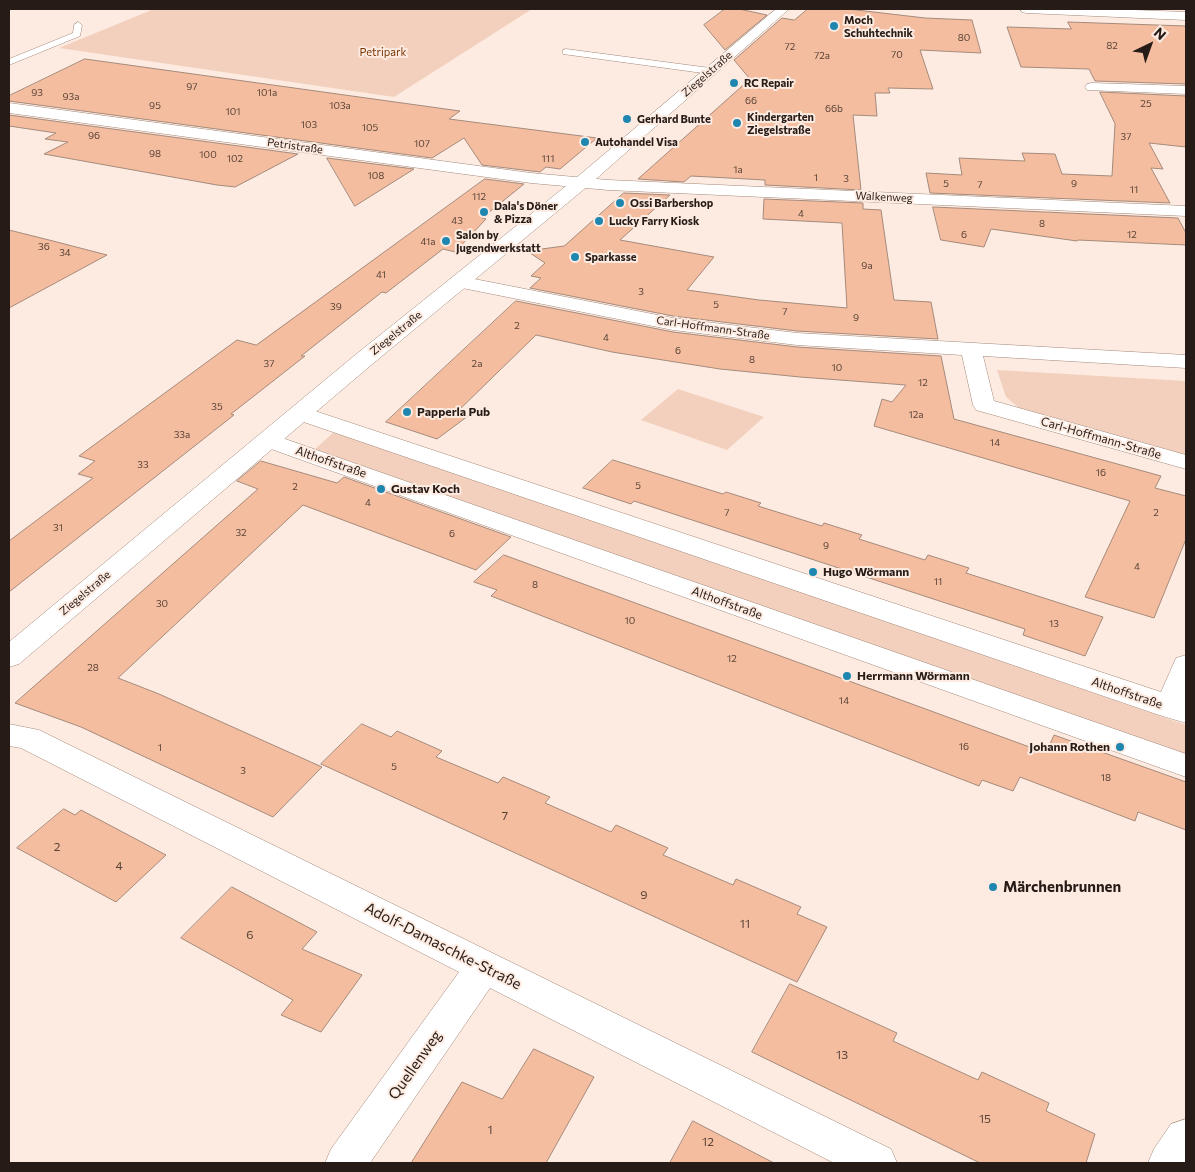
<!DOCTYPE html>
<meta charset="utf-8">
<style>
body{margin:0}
#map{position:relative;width:1195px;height:1172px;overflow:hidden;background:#fdebe1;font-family:Commissioner,sans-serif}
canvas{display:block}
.frame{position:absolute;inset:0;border:10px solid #261b16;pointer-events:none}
.north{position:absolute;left:1125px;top:20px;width:50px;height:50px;-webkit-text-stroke:4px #fdebe1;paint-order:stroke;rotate:42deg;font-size:14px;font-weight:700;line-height:20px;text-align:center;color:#261b16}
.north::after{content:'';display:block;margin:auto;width:18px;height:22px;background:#261b16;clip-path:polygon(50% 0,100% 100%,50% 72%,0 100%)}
</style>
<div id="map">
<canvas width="1195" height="1172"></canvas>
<div class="frame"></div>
<div class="north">N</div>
</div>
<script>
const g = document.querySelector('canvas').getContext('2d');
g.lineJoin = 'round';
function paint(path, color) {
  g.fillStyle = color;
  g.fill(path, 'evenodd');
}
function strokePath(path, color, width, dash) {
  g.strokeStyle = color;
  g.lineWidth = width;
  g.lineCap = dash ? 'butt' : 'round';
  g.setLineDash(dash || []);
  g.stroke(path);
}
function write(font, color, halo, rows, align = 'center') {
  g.font = font + ' Commissioner,sans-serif';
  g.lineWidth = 4;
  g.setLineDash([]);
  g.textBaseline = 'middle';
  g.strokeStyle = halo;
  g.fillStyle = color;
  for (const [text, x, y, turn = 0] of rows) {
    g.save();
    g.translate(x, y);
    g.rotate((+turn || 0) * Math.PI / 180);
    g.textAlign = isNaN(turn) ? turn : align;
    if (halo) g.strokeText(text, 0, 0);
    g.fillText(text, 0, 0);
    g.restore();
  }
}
paint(new Path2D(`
 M154,9h378l-138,88 -335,-49z
 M997,370l189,11v74l-167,-47 -13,-11z
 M678,389l86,28 -37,33 -86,-30z
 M335,431l851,294v30l-872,-305z`), '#f3d0bd');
const building = new Path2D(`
 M725,9h14l28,6 -42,35 -21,-25z
 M808,9h40l77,9 47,2 9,33 -61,-3 13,39 -45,-1 2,5h-15l2,23 -24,-1 8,75 -96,-5v-5l-74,-4 -7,6 -46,-3 112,-100 -16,-19 48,-42 12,2z
 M1068,22l118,4v58l-91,-3 -6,-12 -68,-2 -14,-40 64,2z
 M85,59l375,52 -11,8 148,19 -37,31 -14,-2 -6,5 -58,-7 -18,-27 -32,20 -423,-57v-5z
 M1100,92l86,4v51l-37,-4 14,26 -12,-1 19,35 -240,-10 -4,-20 36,2 -3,-17 66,3 -3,-8 33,1 7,20 50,2 3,-52z
 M9,115l289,39 -63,33 -18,-2 -173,-31 24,-12 -23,-3 11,-6 -47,-7z
 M327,158l87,11 -59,37z
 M485,179l39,5 -42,34 4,1 -31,33 -12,-3 -57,44 -4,-1 -81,64h4l-74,58 3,1 -225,177v-51l84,-63 -15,-4 17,-13 -16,-5 158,-116 19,5z
 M624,193l46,2 -50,45 94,17 -27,33 72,10 88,8 -5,-85 -79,-4 1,-20 99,4v6l18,1 13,90 37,2 7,37 -141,-8 -124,-15 -143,-28 11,-10 -10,-2 14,-13 -18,-12 37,-5z
 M933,207l245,11 8,15v12l-108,-5 -1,1 -86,-12 -7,18 -43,-7z
 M9,230l44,11 54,14 -98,53z
 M516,301l157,31 124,15 144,9 13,63 207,57 -6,12 31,8v43l-32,79 -69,-21 45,-96 -256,-75 8,-27 10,3 14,-17 -106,-8 -80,-8 -108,-17 -76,-17 -80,78 12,3 -31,23 -51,-17z
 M613,460l110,34 3,-2 35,11 -3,3 64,20 2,-3 38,12 -3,4 66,21 3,-5 41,13 -3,5 137,44 -18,39 -62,-21 2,-6 -391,-128 -3,3 -48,-16z
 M261,461l76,22 7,-6 167,60 -35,33 -173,-65 -185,173 41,16 163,73 -49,50 -192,-90 -66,-24 243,-214 -21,-8z
 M504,555l542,198 8,-18 132,47v48l-48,-18 -3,9 -115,-44 -7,14 -31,-11 -3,6 -488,-190 6,-6 -23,-8z
 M362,724l29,13 6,-6 45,20 -6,6 62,26 5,-6 47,20 -5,6 66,29 5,-7 52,23 -5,7 70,30 3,-6 65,28 -4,7 30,13 -30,55 -476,-218z
 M64,809l11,6 6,-5 85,45 -50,47 -99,-54z
 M232,887l85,45 -15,17 60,26 -41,57 -40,-17 12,-15 -112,-62z
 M790,984l107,49 -4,8 85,39 4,-8 67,31 -3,8 49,23 -9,29h-106l-228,-111z
 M534,1049l60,28 -48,86h-135l51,-81 40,17z
 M693,1121l81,42h-104z`);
paint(building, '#f4bd9f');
strokePath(building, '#a58a7b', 1);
const service = new Path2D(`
 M78,22l4,3 -2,11 -71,29v-6l64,-26 1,-8z
 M566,49l144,19 5,3 -5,3 -147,-20v-4z`);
const minor = new Path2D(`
 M1092,83l94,3v8l-99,-4 -2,-3 2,-3z
 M9,103l522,70 77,7 578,26v10l-578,-26 -77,-7 -522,-70z
 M459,276l214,42 124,15 389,22v13l-203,-12 11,45 192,54v14l-210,-59 -3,-5 -11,-50 -165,-10 -124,-15 -221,-44 -3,-4 3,-4z
 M300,406l861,286 15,-34 10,-3v68l-27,-8 -867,-297 -4,-5 4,-5z
 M268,433l918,321v23l-926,-332 -4,-5 4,-5z
 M9,724l30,6 852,419 6,14h-63l-344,-175 -120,175h-45l6,-14 128,-177 -438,-224 -12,-2z
 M1186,1119v44h-38l6,-14 17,-25z`);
const tertiary = new Path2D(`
 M776,9h13l-201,177 -218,180 -351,298 -10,3v-25l345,-286 222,-178z
 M1020,9h88l78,3v8l-160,-7 -4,-1z`);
strokePath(service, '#a3887a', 1);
strokePath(minor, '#a3887a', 1);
strokePath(tertiary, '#a3887a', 1);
paint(service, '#fff');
paint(minor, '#fff');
paint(tertiary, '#fff');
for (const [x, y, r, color] of [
 [834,26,5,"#1e86af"],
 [734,83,5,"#1e86af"],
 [627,119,5,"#1e86af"],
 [737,123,5,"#1e86af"],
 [585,142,5,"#1e86af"],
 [620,203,5,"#1e86af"],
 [484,212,5,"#1e86af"],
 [599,221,5,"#1e86af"],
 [446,241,5,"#1e86af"],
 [575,257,5,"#1e86af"],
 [407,412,5,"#1e86af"],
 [381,489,5,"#1e86af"],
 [813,572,5,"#1e86af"],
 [847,676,5,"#1e86af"],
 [1120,747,5,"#1e86af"],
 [993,887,5,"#1e86af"]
]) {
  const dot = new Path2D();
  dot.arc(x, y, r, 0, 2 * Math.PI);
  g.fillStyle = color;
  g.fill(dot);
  strokePath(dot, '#fdebe1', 2);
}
write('10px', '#5a4438', null, [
 ["80",964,38],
 ["82",1112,46],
 ["72",790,47],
 ["70",897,55],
 ["72a",822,56],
 ["97",192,87],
 ["93",37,93],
 ["101a",267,93],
 ["93a",71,97],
 ["66",751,101],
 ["25",1146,104],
 ["95",155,106],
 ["103a",340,106],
 ["66b",834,109],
 ["101",233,112],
 ["103",309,125],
 ["105",370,128],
 ["96",94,136],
 ["37",1126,137],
 ["107",422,144],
 ["98",155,154],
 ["100",208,155],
 ["102",235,159],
 ["111",548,159],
 ["1a",738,170],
 ["108",376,176],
 ["1",816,178],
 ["3",846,179],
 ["5",946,184],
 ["9",1074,184],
 ["7",980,185],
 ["11",1134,190],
 ["112",479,197],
 ["4",801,214],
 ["43",457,221],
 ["8",1042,224],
 ["6",964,235],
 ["12",1132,235],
 ["41a",428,242],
 ["36",44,247],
 ["34",65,253],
 ["9a",867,266],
 ["41",381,275],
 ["3",641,292],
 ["5",716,305],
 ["39",336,307],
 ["7",785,312],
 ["9",856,318],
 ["2",517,326],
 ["4",606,338],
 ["6",678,351],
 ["8",752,360],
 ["37",269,364],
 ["2a",477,364],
 ["10",837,368],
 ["12",923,383],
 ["35",217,407],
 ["12a",916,415],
 ["33a",182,435],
 ["14",995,443],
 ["33",143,465],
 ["16",1101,473],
 ["5",638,486],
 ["2",295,487],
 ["4",368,503],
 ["7",727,513],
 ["2",1156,513],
 ["31",58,528],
 ["32",241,533],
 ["6",452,534],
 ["9",826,546],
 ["4",1137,567],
 ["11",938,582],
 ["8",535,585],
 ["30",162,604],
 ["10",630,621],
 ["13",1054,624],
 ["12",732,659],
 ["28",93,668],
 ["14",844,701],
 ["16",964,747],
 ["1",160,748],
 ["5",394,767],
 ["3",243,771],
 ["18",1106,778]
]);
write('bold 11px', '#261b16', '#fdebe1', [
 ["Moch",844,20],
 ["Schuhtechnik",844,33],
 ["RC Repair",744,83],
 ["Kindergarten",747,117],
 ["Ziegelstraße",747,130],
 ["Gerhard Bunte",637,119],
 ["Autohandel Visa",595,142],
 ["Ossi Barbershop",630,203],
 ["Dala's Döner",494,206],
 ["& Pizza",494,219],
 ["Lucky Farry Kiosk",609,221],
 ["Salon by",456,235],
 ["Jugendwerkstatt",456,248],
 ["Sparkasse",585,257]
], 'left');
write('11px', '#753402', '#fdebe1', [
 ["Petripark",383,52]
]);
write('11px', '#261b16', '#fdebe1', [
 ["Ziegelstraße",707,74,-41],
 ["Petristraße",295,146,8],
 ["Walkenweg",884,197,3],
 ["Carl-Hoffmann-Straße",713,328,8],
 ["Ziegelstraße",396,333,-39],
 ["Ziegelstraße",85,593,-40]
]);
write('bold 12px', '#261b16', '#fdebe1', [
 ["Papperla Pub",417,412],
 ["Gustav Koch",391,489],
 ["Hugo Wörmann",823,572],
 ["Herrmann Wörmann",857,676],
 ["Johann Rothen",1110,747,"right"]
], 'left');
write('12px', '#261b16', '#fdebe1', [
 ["Carl-Hoffmann-Straße",1101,438,16],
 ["Althoffstraße",331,462,19],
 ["Althoffstraße",727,603,20],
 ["Althoffstraße",1127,693,19]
]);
write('12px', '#5a4438', null, [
 ["7",505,816],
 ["2",57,847],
 ["4",119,866],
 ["9",644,895],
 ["11",745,924],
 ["6",250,935],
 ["13",842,1055],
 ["15",985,1119],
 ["1",490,1130],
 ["12",708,1142]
]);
write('bold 15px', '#261b16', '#fdebe1', [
 ["Märchenbrunnen",1003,887]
], 'left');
write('15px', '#261b16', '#fdebe1', [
 ["Adolf-Damaschke-Straße",443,946,27],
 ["Quellenweg",415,1065,-55]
]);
</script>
